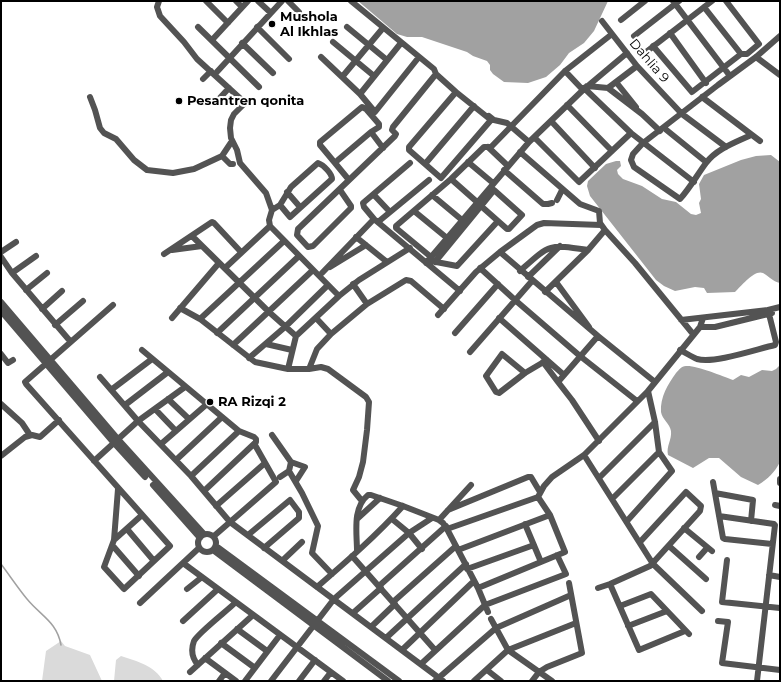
<!DOCTYPE html>
<style>
body{margin:0}
#map{position:relative;width:781px;height:682px;overflow:hidden;background:#fff;font-family:Montserrat,sans-serif}
canvas{display:block}
.frame{position:absolute;inset:0;border:2px solid #000;pointer-events:none}
</style>
<div id="map">
<canvas width="781" height="682"></canvas>
<div class="frame"></div>
</div>
<script>
const g = document.querySelector('canvas').getContext('2d');
g.lineJoin = 'round';
function paint(path, color) {
  g.fillStyle = color;
  g.fill(path, 'evenodd');
}
function strokePath(path, color, width, dash) {
  g.strokeStyle = color;
  g.lineWidth = width;
  g.lineCap = dash ? 'butt' : 'round';
  g.setLineDash(dash || []);
  g.stroke(path);
}
function write(font, color, halo, rows, align = 'center') {
  g.font = font + ' Montserrat,sans-serif';
  g.lineWidth = 4;
  g.setLineDash([]);
  g.textBaseline = 'middle';
  g.strokeStyle = halo;
  g.fillStyle = color;
  for (const [text, x, y, turn = 0] of rows) {
    g.save();
    g.translate(x, y);
    g.rotate((+turn || 0) * Math.PI / 180);
    g.textAlign = isNaN(turn) ? turn : align;
    if (halo) g.strokeText(text, 0, 0);
    g.fillText(text, 0, 0);
    g.restore();
  }
}
paint(new Path2D(`
 M61,641l4,5 25,9 12,26h-60l4,-30z
 M121,656c16,5 34,10 42,25h-49l2,-21z`), '#dadada');
paint(new Path2D(`
 M358,1h250l-14,30 -10,12 -15,10 -9,12 -14,12 -18,6 -24,-1 -11,-8 -3,-4v-5l-3,-4 -14,-5 -6,-4 -45,-15h-15l-10,-3z
 M771,155l9,7v121c-8,-2 -10,-6 -17,-10 -8,-4 -22,13 -28,19l-28,1 -3,-5 -9,-1 -20,4 -11,-5 -8,-6 -66,-84 -3,-10 1,-5 18,-17 10,-3h4l1,5 -4,4 1,4 5,5 19,7 20,13 14,3 15,12 5,1 5,-2 -2,-10 2,-4 -2,-15 5,-9 37,-15 15,-4z
 M780,365v97c-5,10 -12,17 -22,23l-17,-8 -22,-19h-10l-16,10 -25,-13c-2,-9 4,-15 3,-24 -1,-7 -9,-12 -10,-19 -1,-15 7,-28 15,-39 3,-3 5,-7 10,-7 10,-1 36,10 47,14l8,-5 8,2 13,-7 10,1 4,-2z`), '#a1a1a1');
strokePath(new Path2D(`
 M1,564c9,12 17,24 26,35 14,17 30,23 34,46`), '#a1a1a1', 1.5);
strokePath(new Path2D(`
 M159,1l-2,6 3,9 24,26 13,17 46,42v4l-9,9 -3,6 -1,8 1,10 6,12 3,13 26,30 6,17 -3,10 1,6 -45,42
 M206,1l22,22
 M236,1l6,6
 M258,1l13,12
 M288,1l11,11
 M351,1l83,68 2,5 20,18 35,28 -50,58 -32,-28v-3l47,-55
 M673,1l57,75
 M704,7l37,47
 M621,20l24,-19
 M602,21l35,45 45,48 44,33
 M198,27l61,60
 M257,27l32,32
 M347,27l40,33
 M670,33l36,50
 M634,36l45,-35
 M212,40l36,-39
 M333,42l41,34
 M242,43l31,30
 M653,46l39,46 49,-38h6l12,-10 -33,-43
 M646,52l66,-51
 M321,57l39,37 15,18 44,-55
 M756,57l24,18
 M565,71l18,19
 M215,74l67,-73
 M342,77l41,-49
 M203,79l8,-8
 M616,82l20,25
 M587,86l21,2 29,-22
 M584,88l47,45 63,49
 M608,88l34,26 18,17
 M360,94l41,-51
 M90,97l5,13 5,18 4,5 12,6 18,21 13,10 26,3 21,-4 28,-13 10,-15
 M702,97l58,44
 M218,100l11,-12
 M567,105l45,46
 M489,116l5,4 13,3 22,19
 M551,121l44,47
 M664,128l42,34
 M751,135c-15,7 -35,14 -45,28 -9,12 -16,25 -26,36l-46,-32 -3,-7 2,-6 10,-11 75,-58 38,-28 24,-21
 M534,137l45,45 52,-49
 M488,147l20,19
 M520,152l60,52 19,7 1,12 5,7 30,33 58,71
 M222,156l8,8h3
 M468,162l25,21
 M335,163l-15,-18v-3l42,-35 4,2 13,15v3l-8,5
 M410,163l-47,40 1,4 10,12 86,72
 M425,164l49,-58
 M504,170l39,34h5l4,-1
 M451,179l26,23
 M349,180l-14,-17 3,-3 33,-28 12,16
 M340,190l11,16v2l-38,38 -5,1 -11,-12 1,-6 97,-93 1,-2 -4,-4 1,-3 43,-53
 M287,192l13,15
 M374,195l16,17
 M432,195l30,25
 M557,200l5,-10
 M272,210l8,-5 11,-18 27,-24c6,2 14,11 14,16l-42,38 -10,-12
 M414,211l33,27
 M378,222l51,-42
 M270,226l69,70
 M192,236l77,76 27,24 -8,33
 M356,237l31,25
 M172,250l30,-4
 M1,252l15,-10
 M500,252l98,84 57,46
 M164,254l48,-32 2,1 27,29
 M1,257l11,16 58,68
 M431,257l-35,-29v-2l55,-47 33,-32h7l74,-76 47,-37
 M431,261l26,5 41,-45
 M435,262l59,-72 28,25 -13,14h-2l-26,-23
 M426,263l103,-121 54,-52 44,-37
 M330,267l36,-22
 M480,268l35,32 65,56 57,45
 M520,271c30,-27 28,-27 68,-21
 M12,273l24,-17
 M322,273l52,-54
 M528,277l32,-31
 M556,282l33,45
 M353,284l14,20
 M26,290l21,-17
 M545,292l43,-42 17,-20
 M1,302l116,136 87,96
 M113,305l-88,77 1,2 144,162 -46,43 -20,-22 10,-27 4,-51
 M180,308l20,11 55,43 33,7h21l12,-2 7,2 38,28 3,5 -2,28 -4,32 -4,15 -6,13 9,11
 M42,309l20,-18
 M1,311l112,131 32,35
 M438,315l38,-43 24,-20 37,-27 7,-2 57,2
 M172,318l47,-55
 M316,318l15,16
 M499,318l65,57
 M200,319l84,-78
 M681,320l87,-10 12,-3
 M55,325l28,-24
 M700,327h15l57,-14
 M217,333l82,-77
 M455,333l43,-49
 M296,336l43,-40 20,-16 51,-32
 M598,336l-40,46 14,18 27,41
 M266,344l26,6
 M233,345l80,-75
 M142,350l97,81 -48,45
 M680,350c6,3 12,7 17,9 17,5 60,-10 78,-14l1,-3 -8,-32
 M470,352l62,-71
 M1,354l7,9 5,-3
 M249,358l36,-31 43,-42
 M543,362l15,20
 M309,369l8,-20 14,-15 36,-30 39,-24 5,1 33,28
 M525,373l-23,-19 -16,22 10,16 3,1 26,-20 22,-13
 M100,377l38,44 53,55 39,46 213,159
 M111,390l41,-31
 M168,399l21,20
 M1,404l21,19 8,12
 M125,405l43,-33
 M155,409l21,22
 M272,435l19,27 -2,9 13,22 16,33 -6,27 20,21
 M161,444l46,-40
 M584,455l69,109 49,47
 M1,456l24,-19 7,-2 8,2 19,-17
 M176,460l46,-43
 M94,461l44,-40 47,-34
 M291,462l14,5 -9,14
 M280,477l9,-6
 M599,478l56,-56
 M780,479v4
 M713,482l10,56 2,1 47,5
 M153,485l47,53
 M204,491l52,-49v-3l-2,-2 -15,-6
 M715,493l38,7 -2,21
 M538,497l6,-11 8,-9 32,-22 64,-64 52,-64 3,-9
 M612,499l47,-47
 M775,505l5,1
 M216,506l49,-43
 M448,510l80,-33h3l9,15
 M719,516l55,8 1,1 -18,156
 M357,519l23,-21
 M392,519l17,14 23,-15
 M439,520l32,-35
 M627,521l45,-50 -13,-19 -4,-30 -7,-31
 M525,524l16,38
 M684,528l28,23
 M127,529l27,32
 M447,529l91,-32 12,18 15,37 -87,36
 M198 543a9 9 0 1 1 18 0a9 9 0 1 1-18 0Z
 M248,535l42,-35 9,12v6l-35,30
 M214,536l62,-54 -21,-37
 M114,540l28,-25
 M113,546l26,30
 M216,546l183,135
 M669,546l37,33
 M213,550l175,131
 M458,550l92,-35
 M357,551c0,-18 -5,-43 11,-56h3l32,11 36,14 4,3 4,6 31,59 10,24
 M352,556l83,94
 M699,557l8,-9
 M727,560l-5,42 58,6
 M282,561l20,-19
 M183,563l160,118
 M467,569l67,-24
 M769,575l11,2
 M610,584l29,66 46,-19
 M379,586l67,-60
 M317,587c30,-26 60,-52 86,-81
 M598,588l12,-4 40,-18 50,-55 1,-5 -15,-14 -46,50
 M187,589l15,-12
 M393,602l63,-56
 M140,603l59,-55
 M620,606l31,-12 38,40
 M353,613l28,-25
 M491,619l17,31 44,31
 M183,621l35,-32
 M718,621l10,1 -6,41 58,7
 M628,626l39,-15
 M371,627l24,-23
 M237,629l30,22
 M386,638l80,-74
 M221,643l34,25
 M402,650l72,-69
 M205,658l31,23
 M421,664l64,-59 81,-31 -9,-19
 M198,665c-6,-7 -7,-16 -4,-24 4,-8 34,-31 42,-39
 M487,670l14,11
 M190,672l63,-57
 M219,681l6,-8
 M245,681l35,-46
 M271,681l63,-82 75,-66 13,16
 M299,681l16,-21
 M324,681l7,-9
 M435,681l61,-53 75,-33
 M474,681l34,-31 68,-27
 M532,681l7,-9 8,-5 35,-14 -13,-70`), '#535353', 6);
for (const [x, y, r, color] of [
 [272,24,4,"#000"],
 [179,101,4,"#000"],
 [210,402,4,"#000"]
]) {
  const dot = new Path2D();
  dot.arc(x, y, r, 0, 2 * Math.PI);
  g.fillStyle = color;
  g.fill(dot);
  strokePath(dot, '#fff', 1.5);
}
write('bold 13px', '#000', '#fff', [
 ["Mushola",280,17],
 ["Al Ikhlas",280,32],
 ["Pesantren qonita",187,101],
 ["RA Rizqi 2",218,402]
], 'left');
write('13px', '#000', '#fff', [
 ["Dahlia 9",649,61,49]
]);
</script>
